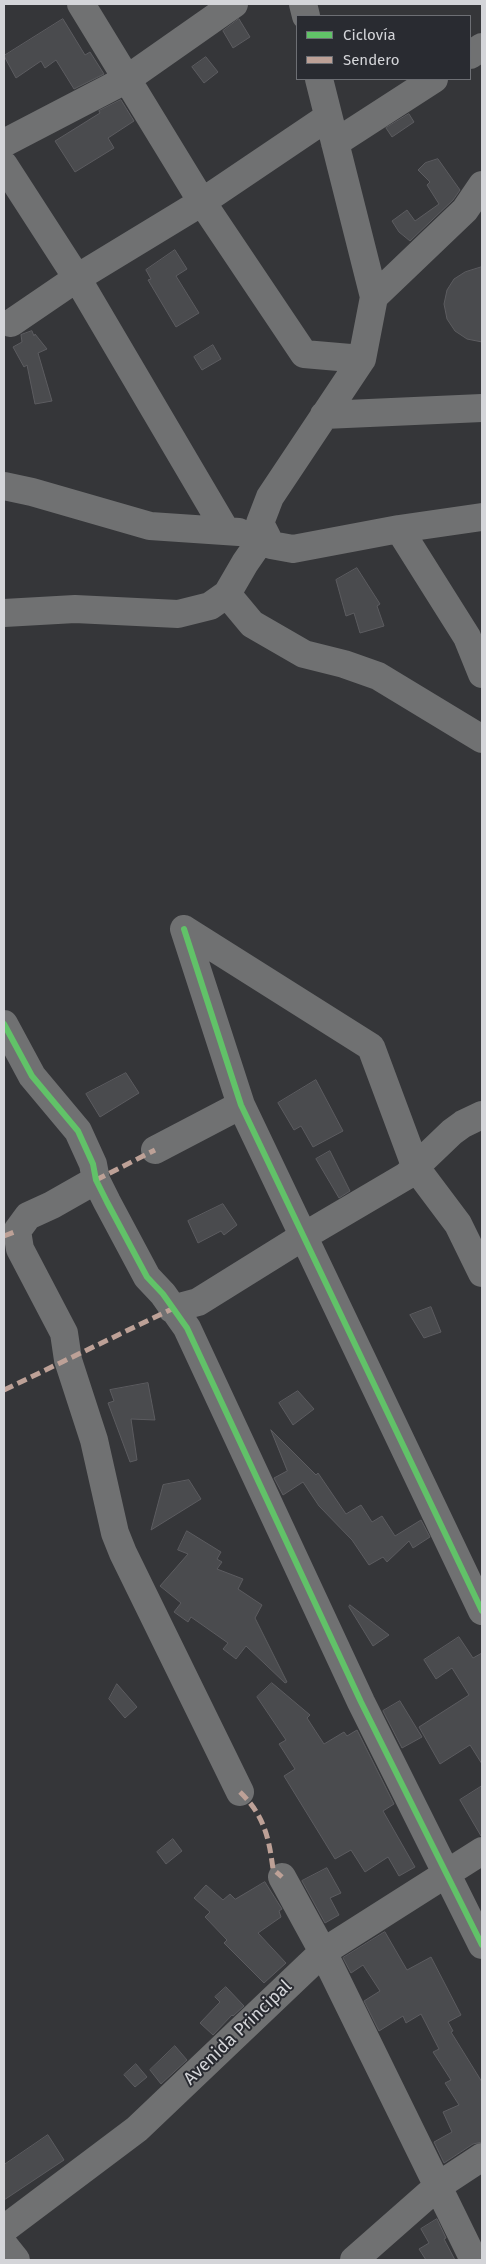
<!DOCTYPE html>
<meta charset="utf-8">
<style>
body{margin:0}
#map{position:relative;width:486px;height:2264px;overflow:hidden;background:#353639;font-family:"Fira Sans",sans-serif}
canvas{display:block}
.frame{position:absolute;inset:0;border:5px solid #d4d5d9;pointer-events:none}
.legend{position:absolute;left:296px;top:15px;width:175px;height:65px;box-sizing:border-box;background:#292b31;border:1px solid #6d6f74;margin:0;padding:6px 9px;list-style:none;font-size:15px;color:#d4d5d9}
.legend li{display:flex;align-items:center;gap:10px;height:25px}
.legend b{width:25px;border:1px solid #6d6f74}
</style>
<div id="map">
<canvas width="486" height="2264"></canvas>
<div class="frame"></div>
<ul class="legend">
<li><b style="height:6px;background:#61c268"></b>Ciclovía</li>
<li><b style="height:6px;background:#bda197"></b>Sendero</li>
</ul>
</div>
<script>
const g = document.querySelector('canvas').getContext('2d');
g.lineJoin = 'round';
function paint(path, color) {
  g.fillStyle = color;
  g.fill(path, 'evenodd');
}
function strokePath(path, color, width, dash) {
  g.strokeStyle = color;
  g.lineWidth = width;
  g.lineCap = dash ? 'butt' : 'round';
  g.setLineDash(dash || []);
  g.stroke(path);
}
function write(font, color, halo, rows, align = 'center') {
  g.font = font + ' "Fira Sans",sans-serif';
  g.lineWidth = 4;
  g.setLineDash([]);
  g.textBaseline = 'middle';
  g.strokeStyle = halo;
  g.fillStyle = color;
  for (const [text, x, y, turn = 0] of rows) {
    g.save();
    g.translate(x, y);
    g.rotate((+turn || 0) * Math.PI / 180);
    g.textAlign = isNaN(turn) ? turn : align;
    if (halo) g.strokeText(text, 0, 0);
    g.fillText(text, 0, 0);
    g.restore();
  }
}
const building = new Path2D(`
 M63,19l22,36 5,-3 14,22 -30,15 -18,-29 -11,8 -4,-7 -25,17 -12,-22z
 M239,19l11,18 -17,11 -10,-17z
 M206,57l12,15 -14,11 -12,-16z
 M121,100l13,21 -26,17 6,10 -39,24 -20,-31 45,-28 -1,-2z
 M409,114l5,8 -22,15 -6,-9z
 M438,159l22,31 -7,10 -43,41 -11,-9 -7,-11 15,-11 8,11 24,-17 -12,-19 3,-3 -12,-12 7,-7z
 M175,250l12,19 -11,7 23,37 -23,14 -28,-47 3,-1 -5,-9z
 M482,267v75l-15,-3 -12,-8 -8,-12 -3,-15 3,-14 7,-11 11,-7z
 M32,331l2,5 1,-2 12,15 -9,4 14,48 -17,3 -8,-39 -3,2 -11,-20 9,-5 -1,-7z
 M213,345l8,14 -19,11 -8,-13z
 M357,568l23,36 -3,2 7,20 -24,7 -6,-20 -8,3 -10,-36z
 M126,1073l13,20 -39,24 -14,-23z
 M316,1080l27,51 -30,16 -12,-21 -7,4 -16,-27z
 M330,1151l20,40 -11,7 -23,-39z
 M223,1204l14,21 -13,10 -3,-4 -23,12 -10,-22z
 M431,1307l10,25 -17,6 -14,-23z
 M148,1383l7,37 -24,-1 6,41 -7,2 -22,-59 6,-2 -4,-11z
 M298,1391l16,18 -21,16 -14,-22z
 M271,1430l45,45 2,-2 28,41 15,-9 11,17 10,-6 13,20 26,-16 9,17 -17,11 -4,-7 -22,21 -4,-5 -14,8 -17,-25 -33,-34 -16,-24 -20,13 -9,-17 13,-7z
 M189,1480l12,19 -50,31 12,-45z
 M187,1531l34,21 -4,7 5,3 -5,7 26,10 -5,10 24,16 -7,13 32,64 -2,1 -39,-37 -10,13 -13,-10 5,-6 -37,-26 -3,5 -14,-10 7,-9 -21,-17 28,-32 -10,-4z
 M350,1605l39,30 -16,11 -24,-39z
 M459,1637l14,21 9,-5v111l-12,-19 -30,19 -21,-37 50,-32 -17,-27 -16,11 -12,-19z
 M272,1683l38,32 -3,3 17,26 20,-12 3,4 10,-6 37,74 -11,7 32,56 -16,9 -11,-19 -23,15 -14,-22 -16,9 -51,-83 11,-7 -16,-25 7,-4 -29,-43z
 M117,1684l20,23 -12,11 -16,-19z
 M400,1701l22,36 -20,11 -19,-37z
 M482,1786v50h-1l-21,-36z
 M173,1839l9,12 -16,13 -9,-12z
 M327,1868l14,25 -11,5 9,17 -14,8 -23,-42z
 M265,1882l17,27 -3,2 2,6 -23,16 28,30 -22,20 -40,-40 3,-3 -22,-23 5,-5 -16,-14 12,-13 17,15 7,-6 5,5z
 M385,1932l22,38 24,-13 30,58 -13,7 5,9 -2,1 31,50v60l-9,2 -29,19 -10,-21 18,-10 -9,-20 16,-7 -14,-22 6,-3 -18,-28 6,-3 -18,-35 -15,9 -3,-7 -24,15 -15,-30 16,-10 -17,-26 -12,8 -8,-15z
 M226,1987l18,19 -11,10 -1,-1 -19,20 -13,-12 20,-21 -5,-5z
 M175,2046l12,14 -26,24 -11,-14z
 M136,2064l11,13 -12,10 -11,-12z
 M48,2135l16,25 -60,40v-35z
 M437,2219l9,19 -2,1 11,21h-29l-7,-11 10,-6 -8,-14z`);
paint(building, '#4a4b4e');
strokePath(building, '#5c5c60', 1);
strokePath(new Path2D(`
 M81,4l121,198 102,152 58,5
 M303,4l3,12
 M470,55l12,-8
 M319,79l55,218 -12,62 -92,138 -10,26 11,22 22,4 106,-20 83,-12
 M4,143l123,-64 107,-75
 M335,143l99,-64
 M4,165l73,113 149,253
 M374,297l91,-87 17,-25
 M11,323l66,-45 125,-76 126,-85
 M324,415l158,-7
 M4,486l28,6 118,34 89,6
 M399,529l68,108 15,37
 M227,594l25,30 52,30 40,10 34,12 104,63
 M4,613l71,-4 103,5 32,-8 17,-12 18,-31 20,-29
 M184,929l57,176 241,506
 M184,929l187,118 45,121 42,56 24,49
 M4,1024l28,52 46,55 15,33 3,16 11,22 40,75 16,17 24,34 174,374 121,243
 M155,1150l86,-45
 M96,1180l-44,25 -24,11 -11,15 3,18 44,84 4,27 26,80 21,93 8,20 117,239
 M172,1309l26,-7 106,-66 102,-60 46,-44 11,-8 19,-9
 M282,1877l41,75 151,308
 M4,2229l133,-100 186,-177 159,-101
 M4,2245l12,15
 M354,2260l84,-74 44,-29`), '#707172', 28);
strokePath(new Path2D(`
 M96,1180l59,-30
 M4,1236l13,-5
 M4,1390l168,-81
 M240,1792c24,23 29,46 33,77l9,8`), '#bda197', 5, [10, 5]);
strokePath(new Path2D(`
 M184,929l57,176 241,506
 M4,1024l28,52 46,55 15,33 3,16 11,22 40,75 16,17 24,34 174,374 121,243`), '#61c268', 6);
write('18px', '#d4d5d9', '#292b31', [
 ["Avenida Principal",238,2033,-44]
]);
</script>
